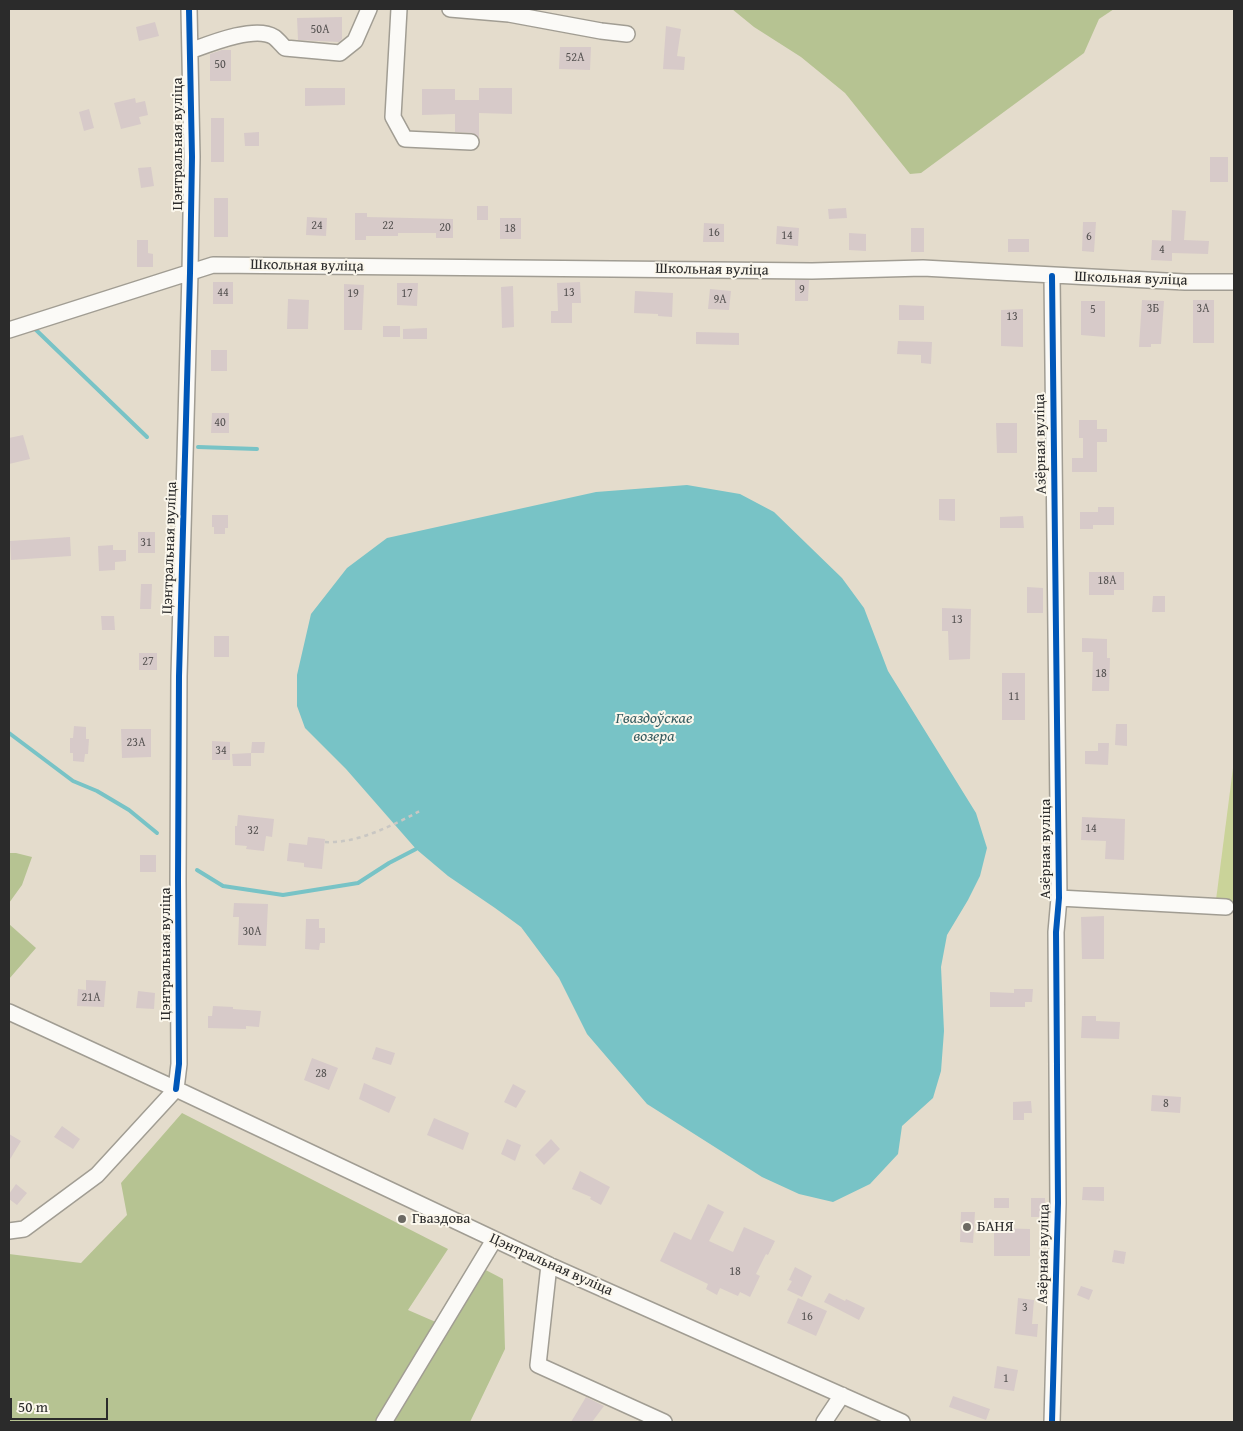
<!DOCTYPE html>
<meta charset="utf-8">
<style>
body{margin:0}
#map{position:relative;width:1243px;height:1431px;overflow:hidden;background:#e4dccc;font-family:"Gentium Book Plus",serif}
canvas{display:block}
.frame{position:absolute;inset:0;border:10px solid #2b2b2b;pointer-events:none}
.scale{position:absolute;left:10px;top:1398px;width:98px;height:22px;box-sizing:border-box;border:2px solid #2b2b2b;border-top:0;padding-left:6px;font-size:15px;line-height:18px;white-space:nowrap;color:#2b2b2b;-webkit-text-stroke:4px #fbf7ec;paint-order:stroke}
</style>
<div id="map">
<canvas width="1243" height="1431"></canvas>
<div class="frame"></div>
<div class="scale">50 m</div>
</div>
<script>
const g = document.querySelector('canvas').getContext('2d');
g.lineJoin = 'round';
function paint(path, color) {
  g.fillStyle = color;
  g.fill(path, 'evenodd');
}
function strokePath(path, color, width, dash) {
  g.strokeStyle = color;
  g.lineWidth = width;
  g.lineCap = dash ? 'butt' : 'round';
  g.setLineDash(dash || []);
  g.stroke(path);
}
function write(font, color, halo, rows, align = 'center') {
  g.font = font + ' "Gentium Book Plus",serif';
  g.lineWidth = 4;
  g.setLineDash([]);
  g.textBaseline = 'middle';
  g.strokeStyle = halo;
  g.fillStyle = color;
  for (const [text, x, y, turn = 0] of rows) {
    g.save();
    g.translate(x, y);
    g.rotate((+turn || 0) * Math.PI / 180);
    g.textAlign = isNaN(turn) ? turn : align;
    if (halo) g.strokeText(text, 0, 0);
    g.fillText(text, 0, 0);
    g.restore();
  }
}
paint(new Path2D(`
 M1233,768h1v134l-18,-2z`), '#cad399');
paint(new Path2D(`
 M732,9h382l-15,10 -15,34 -163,120 -11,1 -65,-81 -44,-36 -47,-30z
 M9,853h7l16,4 -10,28 -13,18z
 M9,924l27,24 -27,31z
 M182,1113l266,136 -40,61 30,13 40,-57 25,13 2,70 -35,73h-461v-168l72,9 46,-48 -6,-32z`), '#b6c392');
paint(new Path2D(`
 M687,485l53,9 34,18 68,66 22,30 24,63 88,142 11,35 -7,28 -12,24 -21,35 -6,32 3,64 -3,40 -8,27 -31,28 -4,28 -28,30 -37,18 -34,-8 -37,-17 -115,-73 -60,-70 -28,-56 -38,-51 -26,-19 -47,-32 -32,-27 -70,-80 -41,-41 -8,-22v-31l14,-61 36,-46 40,-30 209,-46z`), '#78c3c6');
strokePath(new Path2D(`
 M34,328l113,109
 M198,447l59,2
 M9,733l64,48 24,10 32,19 28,23
 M197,870l26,16 60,9 75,-12 31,-20 27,-14`), '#78c3c6', 4);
paint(new Path2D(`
 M342,17v22l-3,3 -41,-2 -1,-22z
 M155,22l4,14 -20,5 -3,-14z
 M666,26l15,3 -4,27 8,1 -1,13 -21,-1z
 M560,47h31l-1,23 -31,-1z
 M222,50h9v31h-21v-27z
 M305,88h40v17l-40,1z
 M479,88h33v26l-33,-1v25l-7,-5 -17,-1v-18l-33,1v-26h33v11h24z
 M135,98l1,5 9,-2 3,14 -9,2 2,7 -20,5 -7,-26z
 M89,109l5,19 -10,3 -5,-19z
 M211,118h13v44h-13z
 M259,132v14h-14l-1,-13z
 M1210,157h18v25h-18z
 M151,167l3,19 -13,2 -3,-20z
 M214,198h14v39h-14z
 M477,206h11v14h-11z
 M846,208l1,10 -18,1 -1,-10z
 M1172,210l14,1 -2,29 25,1 -1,13 -36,-1v8l-21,-1 1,-20 19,1z
 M355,213h12v4l86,2v19h-17v-5h-38v3h-32v4h-11z
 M307,217l20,1 -1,18 -20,-1z
 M500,218h21v21h-21z
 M1083,222h13l-2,30 -12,-1z
 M704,223l20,1v18h-21z
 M777,226l22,2 -1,18 -22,-2z
 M911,228h13v24h-13z
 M849,233l17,1v17l-17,-1z
 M1008,239h21v13h-21z
 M137,240h11v13l5,1v13h-16z
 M795,280h14l-1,21h-13z
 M213,282h20v22h-20z
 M580,282l1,21h-9v20h-21v-12h7l-1,-28z
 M397,283h21l-1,23 -20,-1z
 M344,284l20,1 -2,45h-18z
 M513,286l1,41 -12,1 -1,-41z
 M710,289l21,2 -2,19 -21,-1z
 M635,291l38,2 -1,24 -14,-1v-2l-24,-1z
 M288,299l21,1 -1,29h-21z
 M1142,300l22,1 -3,43h-10v3h-12z
 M1193,300h21v43h-21z
 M1081,301h24v36l-24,-2z
 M899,305l25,1v14h-25z
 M1023,309v38l-22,-1v-36z
 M383,326h17v11h-17z
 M427,328v11h-24v-10z
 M696,332l43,1v12l-43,-1z
 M898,341l34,1 -1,22 -10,-1v-8l-24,-1z
 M211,350h16v21h-16z
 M212,413h17v20h-18z
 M1079,420h18v9h10v13h-10v30h-25v-14h11v-20h-4z
 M996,423h21v30h-20z
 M23,435l7,24 -21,5v-26z
 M939,499h16v22l-16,-1z
 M1098,507h16v18h-21v4h-13v-17h18z
 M212,515h16v13h-3v6h-11v-7h-2z
 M1023,516l1,12h-24v-11z
 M138,532h17v21h-17z
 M70,537l1,19 -60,4 -1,-19z
 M113,545v5h13v11l-11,1v8l-16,1 -1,-25z
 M1089,572h35v18h-10v5h-25z
 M141,584h11l-1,25h-11z
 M1027,587l16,1v25h-16z
 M1153,596h12v16h-13z
 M942,608l29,1 -1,50 -21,1 -1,-29h-6z
 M101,616h13l1,14h-13z
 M214,636h15v21h-15z
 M1082,638l25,1v19h3l-1,33h-17l1,-39h-11z
 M139,653h18v17h-18z
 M1002,673h23v47h-23z
 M1116,724h11v22l-12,-1z
 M74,726l12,1v12h3l-1,15h-3l-1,8 -11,-1v-8h-3v-15h3z
 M121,729h30v28l-29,1z
 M212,741l18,1v18h-18z
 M252,742h13l-1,11h-13z
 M1098,743h11l-1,22 -23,-1v-13h13z
 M251,753v13h-18l-1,-12z
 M238,815l36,4 -2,18 -6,-1 -2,15 -18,-2 1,-3 -12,-1v-19h2z
 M1082,817l43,2 -1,41 -19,-1 1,-18 -25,-1z
 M308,837l17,2 -3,30 -18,-2v-4l-17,-2 2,-18 18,2z
 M140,855h16v17h-16z
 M234,903l34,1 -2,42 -28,-1 1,-28h-6z
 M1104,916v43h-22l-1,-42z
 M306,919h13v9h6v15h-5l-1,7 -14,-1z
 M86,980l20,1 -2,26 -27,-1 1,-17 8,1z
 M1014,989h19l-1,13h-7v5h-35v-15l24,1z
 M138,991l17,2 -1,16 -18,-1z
 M213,1006l20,1v2l28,2 -2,16 -13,-1v3l-38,-1v-12h4z
 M1082,1016h14v5l24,1 -1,17 -38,-1z
 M376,1047l19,6 -4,12 -19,-6z
 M312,1058l26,10 -9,22 -25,-10z
 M364,1083l32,14 -7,16 -30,-14z
 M513,1084l13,7 -10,17 -12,-6z
 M1152,1095l29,2 -1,16 -29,-2z
 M1031,1101l1,12h-8v7h-11v-18z
 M434,1118l35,15 -6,17 -36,-15z
 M62,1126l18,13 -7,10 -19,-12z
 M9,1134l12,7 -12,20z
 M507,1139l14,6 -6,16 -14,-7z
 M551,1139l9,10 -16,16 -9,-10z
 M580,1171l30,16 -9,18 -11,-6 1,-2 -19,-8z
 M16,1184l11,9 -10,12 -8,-6v-5z
 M1083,1187h21v14l-22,-1z
 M994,1198h15v10h-15z
 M1031,1198h14v19h-14z
 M708,1204l16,8 -15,29 24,11 11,-25 31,14 -7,14 -2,-1 -10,20 4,2 -10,21 -10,-5 -2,4 -18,-8 -3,7 -11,-6 2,-5 -48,-23 14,-29 17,8z
 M961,1212h14l-2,31 -13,-1z
 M994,1228l36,1v27h-36z
 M1114,1250l12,2 -2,12 -12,-2z
 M795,1267l17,9 -10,21 -15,-7 5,-9 -3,-1z
 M1081,1286l12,4 -4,10 -12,-5z
 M829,1293l16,8 1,-2 19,9 -6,12 -35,-18z
 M798,1298l29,13 -11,25 -29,-13z
 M1018,1298l16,2 -2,24h6l-1,13 -22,-3z
 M997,1366l21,4 -4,21 -20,-3z
 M953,1396l37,13 -4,11 -37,-13z
 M586,1397l18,9 -12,16h-21z`), '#d7cac9');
const minor = new Path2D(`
 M399,9l-6,108 12,22 66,3
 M450,9l59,5 92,17 26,3
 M190,51c19,-7 65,-26 84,-14 4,3 8,8 11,11l55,5 15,-12 14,-32
 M1052,276l7,622 -3,34 2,271 -6,219
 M9,330l204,-65 599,6 111,-3 262,14h49
 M1059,898l167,9
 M9,1012l167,77 373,176 353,157
 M9,1231l15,-2 73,-54 79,-86 3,-25 -1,-184 1,-204 11,-403 2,-116 -3,-148
 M549,1265l-11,100 126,57
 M384,1422l110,-182
 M824,1422l18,-27`);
strokePath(minor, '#a19d93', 18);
strokePath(new Path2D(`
 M325,842c32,2 68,-17 95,-31`), '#c9c7c3', 2.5, [4, 4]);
strokePath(minor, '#fbfaf7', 15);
strokePath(new Path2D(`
 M1052,276l7,622 -3,34 2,271 -6,219
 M176,1089l3,-25 -1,-184 1,-204 11,-403 2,-116 -3,-148`), '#0057b8', 6);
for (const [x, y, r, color] of [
 [402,1219,5,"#6c6963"],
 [967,1227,5,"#6c6963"]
]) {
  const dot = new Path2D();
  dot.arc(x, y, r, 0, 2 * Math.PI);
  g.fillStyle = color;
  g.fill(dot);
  strokePath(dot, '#fbf7ec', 2);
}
write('12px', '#565352', null, [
 ["50А",320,30],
 ["52А",575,58],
 ["50",220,65],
 ["24",317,226],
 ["22",388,226],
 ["20",445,228],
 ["18",510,229],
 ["16",714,233],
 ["14",787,236],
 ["6",1089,237],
 ["4",1162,250],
 ["9",802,290],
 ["44",223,293],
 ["13",569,293],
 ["19",353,294],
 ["17",407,294],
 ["9А",720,300],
 ["3Б",1153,309],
 ["3А",1203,309],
 ["5",1093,310],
 ["13",1012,317],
 ["40",220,423],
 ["31",146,543],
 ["18А",1107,581],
 ["13",957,620],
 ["27",148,662],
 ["18",1101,674],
 ["11",1014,697],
 ["23А",136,743],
 ["34",221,751],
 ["14",1091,829],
 ["32",253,831],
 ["30А",252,932],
 ["21А",91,998],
 ["28",321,1074],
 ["8",1166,1104],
 ["18",735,1272],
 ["3",1025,1308],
 ["16",807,1317],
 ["1",1006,1379]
]);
write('15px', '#2b2b2b', '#fbf7ec', [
 ["Цэнтральная вуліца",178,144,-90],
 ["Школьная вуліца",307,266,1],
 ["Школьная вуліца",712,270,1],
 ["Школьная вуліца",1131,279,2],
 ["Азёрная вуліца",1041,444,-91],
 ["Цэнтральная вуліца",170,548,-88],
 ["Азёрная вуліца",1046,849,-90],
 ["Цэнтральная вуліца",166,954,-90],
 ["Азёрная вуліца",1044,1254,-89],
 ["Цэнтральная вуліца",551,1265,24]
]);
write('15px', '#2b2b2b', '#fbf7ec', [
 ["Гваздова",412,1219],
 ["БАНЯ",977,1227]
], 'left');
write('italic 16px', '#365c60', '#fbf7ec', [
 ["Гваздоўскае",654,719],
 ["возера",654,737]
]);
</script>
